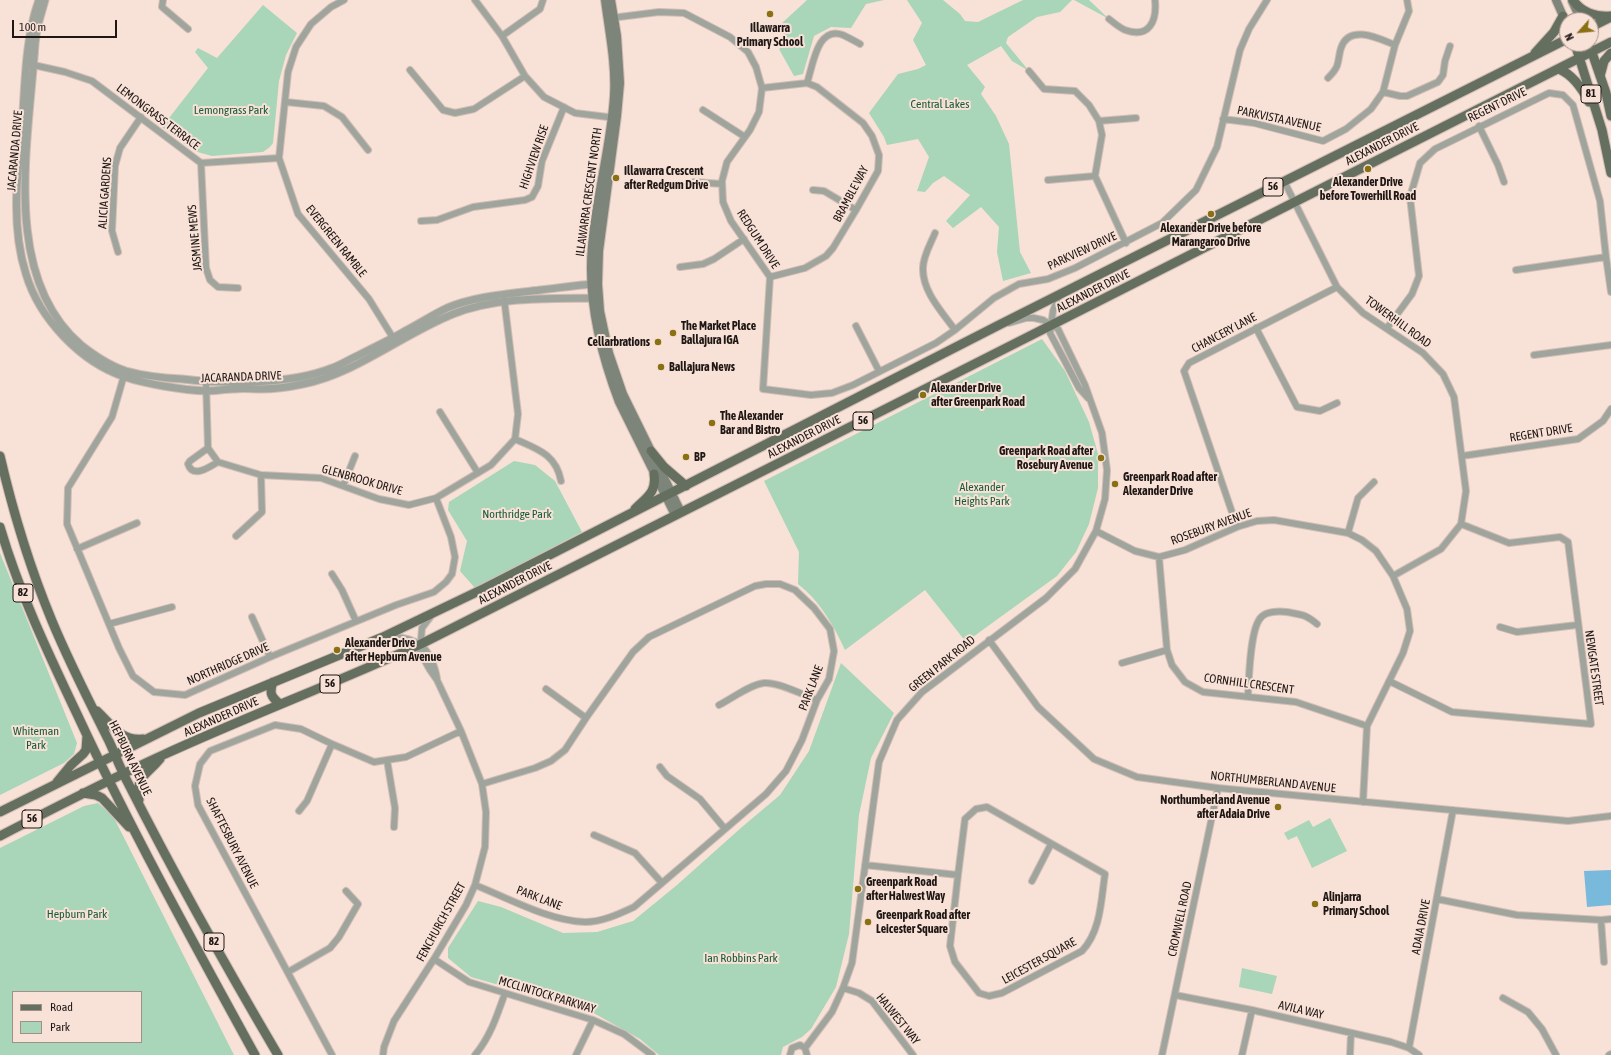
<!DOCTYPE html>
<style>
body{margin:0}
#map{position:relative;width:1611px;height:1055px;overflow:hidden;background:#f8e1d7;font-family:"Asap Condensed",sans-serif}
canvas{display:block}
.legend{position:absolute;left:12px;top:991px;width:130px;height:52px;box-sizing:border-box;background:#f8e1d7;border:1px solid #a19089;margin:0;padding:5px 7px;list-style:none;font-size:12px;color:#1f1714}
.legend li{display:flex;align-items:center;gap:8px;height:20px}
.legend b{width:20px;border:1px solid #a19089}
.north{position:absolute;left:1559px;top:12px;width:40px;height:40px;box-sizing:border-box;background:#f8e1d7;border:1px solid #a19089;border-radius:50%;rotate:243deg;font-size:11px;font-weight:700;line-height:16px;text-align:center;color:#1f1714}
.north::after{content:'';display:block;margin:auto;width:14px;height:18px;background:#897113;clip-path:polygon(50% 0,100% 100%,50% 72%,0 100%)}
.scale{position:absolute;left:12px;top:20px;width:105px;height:18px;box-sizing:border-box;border:2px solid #1f1714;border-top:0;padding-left:5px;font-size:12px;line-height:14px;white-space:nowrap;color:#1f1714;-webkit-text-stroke:3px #f8e1d7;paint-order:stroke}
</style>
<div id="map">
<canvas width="1611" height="1055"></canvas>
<ul class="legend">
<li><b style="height:5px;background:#656f60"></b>Road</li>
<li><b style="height:11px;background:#a9d5b8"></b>Park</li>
</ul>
<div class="north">N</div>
<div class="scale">100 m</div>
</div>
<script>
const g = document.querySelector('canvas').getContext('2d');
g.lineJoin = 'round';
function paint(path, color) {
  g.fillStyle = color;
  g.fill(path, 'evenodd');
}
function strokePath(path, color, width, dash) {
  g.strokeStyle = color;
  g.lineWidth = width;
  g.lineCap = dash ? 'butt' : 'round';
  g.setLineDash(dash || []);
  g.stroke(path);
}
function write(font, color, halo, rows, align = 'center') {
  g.font = font + ' "Asap Condensed",sans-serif';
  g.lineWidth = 4;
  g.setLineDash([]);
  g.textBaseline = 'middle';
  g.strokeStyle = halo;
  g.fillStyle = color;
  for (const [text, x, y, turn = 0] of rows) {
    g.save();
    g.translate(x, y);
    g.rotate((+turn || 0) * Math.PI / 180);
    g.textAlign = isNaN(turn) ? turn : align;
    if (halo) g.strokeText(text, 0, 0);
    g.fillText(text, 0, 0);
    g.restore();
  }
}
paint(new Path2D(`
 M807,0h77l-18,4 -15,24 -20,-1 -17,9 -11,38 -9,2 -15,-27 7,-5 -6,-19z
 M907,0h36l17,14 5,7 13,1 45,-22h49l-12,12 -23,5 -29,20 -2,6 23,28 -17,-10 -11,-15 -34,19 18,22 -4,7 15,22 13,28 11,108 11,21 -28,8 -6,-29 2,-25 -18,-20 -28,21 -7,-7 24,-26 -26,-19 -11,7 -8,9 -8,-1 12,-34 -11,-18 -31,6 -3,-8 -15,-24 29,-39 20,-5 8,-4 -13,-25 9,-17z
 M1074,0h15l20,19z
 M263,5l34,28 -11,22 -7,26 -6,62 -3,4 -7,5 -51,4 -18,-5 -32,-24 46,-59 -13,-16 3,-4 19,10z
 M1042,339l23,32 24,51 9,32v34l-9,36 -13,28 -19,24 -91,66 -41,-52 -80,60c-11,-24 -25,-49 -47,-66l1,-32 -35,-71z
 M514,461l21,4 20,16 27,51 -107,56 -15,-17 7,-30 -19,-31 1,-8z
 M0,553l77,190 -3,11 -10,9 -64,32z
 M841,663l53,50 -23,45 -12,57 -10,119 -13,53 -25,42 -9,8 -19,10 -2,8h-122l-19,-16 -50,-28 -119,-34 -23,-19v-10l30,-47 23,6 62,26 34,-1 36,-11 44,-36 65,-58 38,-32 29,-44z
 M98,803l15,13 121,239h-234v-207l84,-42zM13,992h128v50h-128z
 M1330,818l17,33 -35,17 -15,-32 -9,4 -4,-7 25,-13 4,7z
 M1242,968l35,8 -5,18 -33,-7z`), '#a9d5b8');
paint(new Path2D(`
 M1611,870v35l-24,2 -3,-36z`), '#78b9dc');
const minor = new Path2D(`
 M163,0l-1,7 26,22
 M344,0l-13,7 -20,17 -15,23 -8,25 -9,86 19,56 71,85 26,42
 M475,0l27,36 23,40 19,21 31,16 41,5
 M611,18l48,-6 25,1 46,24 18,15 8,15 6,21 -3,24 -9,18 -23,32 -5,19 1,21 8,19 39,56 -7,112 48,6 21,-2 21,-8 83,-42 19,-13 39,-32 25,-14 29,-5 27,-11 87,-45 34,-33 21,-43 23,-97 9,-21 18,-29
 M1109,19c5,4 11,9 16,11 25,9 32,-10 30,-30
 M502,36l38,-27 3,-9
 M29,64l36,8 27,9 109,82 78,-5
 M410,70l33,40 12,3 19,-4 51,-33
 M1029,71l15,18 31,2 14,14 10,16 3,14 -7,41 31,67
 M1328,78c3,-3 7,-7 9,-12 2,-6 2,-12 4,-18 8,-25 39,-9 54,-3
 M807,83c6,-17 10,-58 36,-48 6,3 12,6 17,9
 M762,88l45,-5 10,4 46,36 9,13 7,19 -1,16 -22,39 -23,38 -7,8 -21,12 -35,9
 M1383,92l17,4h7l31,-14 5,-7 2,-14 5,-15
 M286,102l38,4 18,11 26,33
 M703,110l42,27
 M1223,119l31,4 69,18 23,-12 25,-20 12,-17 12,-47 14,-34 -2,-11
 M1099,121l37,-3
 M1479,126l19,39 6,17
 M201,163l5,105 4,12 8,7 20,1
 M1048,180l47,-4
 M1284,181l53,106 26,26 60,40 20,21 11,23 12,94 -5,33 -20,25 -48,27
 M694,182l28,2
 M813,190l11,1 32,19
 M421,221l16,-1 36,-13 52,-7 7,-3 6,-11 4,-25 22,-54
 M935,233c-4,10 -12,23 -12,35 -1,23 19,44 32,62
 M118,252l-6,-21 3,-65 5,-18 21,-31
 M680,267l23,-3 11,-5 30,-20
 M1516,270l90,-13
 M1060,294l-7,17 -3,22 29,55 9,10
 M856,326l23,45
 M1256,328l41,79 23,4 17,-8
 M1387,328l25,-34 7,-18 -9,-79 10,-34 15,-14 114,-56 14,2 10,10 27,96 6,56 5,35
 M1534,355l77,-10
 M125,372l-13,45 -44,71 -1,36 52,124 14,28 21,16 31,3 85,-38 126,-52 38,-13 12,-10 6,-8 3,-17 -4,-20 -15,-39
 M206,382l2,66 10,14 43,13 60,3 58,21 30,6 27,-7 55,-33 24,-26 3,-25 -14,-116
 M440,412l38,61
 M515,439c22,10 41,15 46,42
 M208,448l-18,13 -2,3c5,15 21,3 30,-2
 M1462,456l116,-17 25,-18 8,-12
 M343,486l12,-30
 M1237,527l-53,-156 5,-8 148,-76
 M1096,531l39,20 24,6 26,-7 52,-23 20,-6 17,-1 74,13 14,7 14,11 17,25 14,33 3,22 -7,22 -36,73 -4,76
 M1348,533l10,-35 16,-16
 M236,536l26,-24 -1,-37
 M77,549l60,-26
 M1159,557l8,93 5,15 13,17 18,10 93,10 71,24
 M332,574l10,16 14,31
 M252,617l18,40
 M109,624l63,-17
 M1500,627l17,5 60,-7
 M388,637c30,-1 43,11 49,41
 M989,640l49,67 56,52 43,18 81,11 350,33 43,-5
 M1122,663l45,-13
 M1389,681l63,31 139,12 -23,-182 -8,-5 -51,6 -48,-19
 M546,689l40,29
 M1248,695c1,-18 2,-61 11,-75 5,-9 18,-9 28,-8 15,3 18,2 30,12
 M719,705c14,-7 30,-20 45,-22 15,-1 39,12 53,17
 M387,760l8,48 -1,19
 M660,767l7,9 33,23 25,30
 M299,811l8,-10 25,-57
 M594,835l41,18 27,30
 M865,865l93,10 -8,71 5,16 24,31 10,3 13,-3 80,-42c19,-20 19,-51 23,-77l-118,-67 -11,2 -11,10 -7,56
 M1032,881l19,-37
 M475,885c33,13 74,36 110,37 17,0 34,-8 49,-15l132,-113 20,-23 16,-31 15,-40 12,-21 5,-28 -4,-22 -16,-21 -19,-18 -15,-6h-14l-11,2 -106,51 -16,15 -47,66 -21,32 -14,11 -16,7 -53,16
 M1437,899l80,16 84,5 10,-1
 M1601,920l3,42
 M434,959l35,23 124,38 31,14 28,21
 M288,972l42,-24 9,-11 19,-33 -12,-13
 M843,988l16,5 13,8 41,54
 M1175,995l77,15 139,32 18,6 10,7
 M1503,998l25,14 14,17 14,26
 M805,1048l27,-36 11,-24 9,-25 27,-201 18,-42 25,-28 124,-94 29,-29 21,-38 9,-32 2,-29 -5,-37 -17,-48 -27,-56 -15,-9 -9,-2h-8l-17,5
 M1409,1048l44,-238
 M332,1055l-134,-250 -3,-19 5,-22 10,-13 65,-26 26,4 31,15 42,18 32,-5 55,-26
 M383,1055l1,-8 10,-26 40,-62 32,-54 9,-20 10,-38 1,-35 -4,-28 -21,-53 -24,-51 -7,-10 -10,-18 2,-24 9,-12
 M475,1055c15,-18 22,-39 30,-62
 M576,1055l17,-35
 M790,1055l2,-7 8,-3 5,3 2,7
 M1162,1055l56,-267
 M1242,1055l10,-45
 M1350,1055l1,-22
 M1609,1055l2,-1`);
const tertiary = new Path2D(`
 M39,0c-14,38 -14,87 -17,128 -5,48 -11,99 4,146 13,44 54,88 99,103 21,7 58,13 81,14 9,0 19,-2 28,-2 9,-1 18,0 27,0 14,0 28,-2 42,-5 52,-10 100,-50 150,-70 46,-18 96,-15 145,-16
 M45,0l-8,28 -2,16c-6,96 -35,232 46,301 14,11 29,21 45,26 18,5 37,7 56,8 44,5 108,6 150,-11 9,-3 18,-9 27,-13 15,-8 31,-15 46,-24 14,-7 27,-16 42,-23 28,-12 62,-14 93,-18 18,-2 37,-5 55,-6`);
const secondary = new Path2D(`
 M605,0c4,31 11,64 9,96 -3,50 -18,100 -22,150 -5,53 8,106 27,156l56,113
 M611,0l6,36 3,47 -3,33 -18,135 -1,33 2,27 9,42 14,41 58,118
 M1556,0l11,25
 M1572,1l9,19`);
const primary = new Path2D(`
 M1573,0c9,13 22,17 38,16
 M1591,27l18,-9
 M1575,44l27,86 9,43
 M1589,44l17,49 5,23
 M1535,53l19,-21 9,-16
 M1559,69c14,6 23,19 30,33
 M1600,76l4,-15 7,-8
 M651,451l13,16 22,19
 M0,456c13,56 30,112 52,165 17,41 37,80 57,120 6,13 11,27 18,40 47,93 98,184 151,274
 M635,509c12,-12 22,-17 19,-35
 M0,527c19,65 48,126 77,187 54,116 116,228 178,341
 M273,682c-4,11 -2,15 7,22
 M97,711c14,13 24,31 46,28
 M57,782l14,-17 12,-11 3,-4 1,-14
 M83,793l13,2 6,3 27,29
 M139,800c-3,-25 7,-24 21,-41
 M0,812l199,-99 184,-76 102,-49 514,-263 568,-286
 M0,836c54,-28 108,-56 163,-81 85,-39 173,-72 258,-111l1190,-602`);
strokePath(minor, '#d1bdb4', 8);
strokePath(tertiary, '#d1bdb4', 9);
strokePath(secondary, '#d1bdb4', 10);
strokePath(primary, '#d1bdb4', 11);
strokePath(minor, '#9fa59d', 6);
strokePath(tertiary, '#9fa59d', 7);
strokePath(secondary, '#7d857a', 8);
strokePath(primary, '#656f60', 9);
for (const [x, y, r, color] of [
 [770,14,4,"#897113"],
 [1368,169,4,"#897113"],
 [616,178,4,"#897113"],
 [1211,214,4,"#897113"],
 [673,333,4,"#897113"],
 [658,342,4,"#897113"],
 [661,367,4,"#897113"],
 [923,395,4,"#897113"],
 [712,423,4,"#897113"],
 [686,457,4,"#897113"],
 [1101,458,4,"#897113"],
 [1115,484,4,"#897113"],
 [337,650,4,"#897113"],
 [1278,807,4,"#897113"],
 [858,889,4,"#897113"],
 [1315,904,4,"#897113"],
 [868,922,4,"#897113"]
]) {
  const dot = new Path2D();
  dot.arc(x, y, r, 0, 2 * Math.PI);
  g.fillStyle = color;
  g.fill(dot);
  strokePath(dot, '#f8e1d7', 1.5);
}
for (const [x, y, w] of [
 [1591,94,20],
 [1273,187,20],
 [863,421,20],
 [23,593,20],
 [330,684,20],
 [32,819,20],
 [214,942,20]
]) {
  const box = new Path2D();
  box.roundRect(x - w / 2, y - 9, w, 18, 3);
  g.fillStyle = '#f8e1d7';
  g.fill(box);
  strokePath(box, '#1f1714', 1);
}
write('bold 11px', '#1f1714', null, [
 ["81",1591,94],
 ["56",1273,187],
 ["56",863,421],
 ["82",23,593],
 ["56",330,684],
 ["56",32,819],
 ["82",214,942]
]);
write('bold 12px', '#1f1714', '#f8e1d7', [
 ["Illawarra",770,28,"center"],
 ["Primary School",770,42,"center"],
 ["Illawarra Crescent",624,171],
 ["after Redgum Drive",624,185],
 ["Alexander Drive",1368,182,"center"],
 ["before Towerhill Road",1368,196,"center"],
 ["Alexander Drive before",1211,228,"center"],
 ["Marangaroo Drive",1211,242,"center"],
 ["The Market Place",681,326],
 ["Ballajura IGA",681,340],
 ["Cellarbrations",650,342,"right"],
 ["Ballajura News",669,367],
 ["Alexander Drive",931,388],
 ["after Greenpark Road",931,402],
 ["The Alexander",720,416],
 ["Bar and Bistro",720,430],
 ["Greenpark Road after",1093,451,"right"],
 ["Rosebury Avenue",1093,465,"right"],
 ["BP",694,457],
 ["Greenpark Road after",1123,477],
 ["Alexander Drive",1123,491],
 ["Alexander Drive",345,643],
 ["after Hepburn Avenue",345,657],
 ["Northumberland Avenue",1270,800,"right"],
 ["after Adaia Drive",1270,814,"right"],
 ["Greenpark Road",866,882],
 ["after Halwest Way",866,896],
 ["Alinjarra",1323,897],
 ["Primary School",1323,911],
 ["Greenpark Road after",876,915],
 ["Leicester Square",876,929]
], 'left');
write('12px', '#155b37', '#f8e1d7', [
 ["Central Lakes",940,104],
 ["Lemongrass Park",231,110],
 ["Alexander",982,487],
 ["Heights Park",982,501],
 ["Northridge Park",517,514],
 ["Whiteman",36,731],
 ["Park",36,745],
 ["Hepburn Park",77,914],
 ["Ian Robbins Park",741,958]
]);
write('12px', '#1f1714', '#f8e1d7', [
 ["REGENT DRIVE",1497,105,-26],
 ["LEMONGRASS TERRACE",158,117,37],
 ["PARKVISTA AVENUE",1279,119,12],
 ["ALEXANDER DRIVE",1382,144,-27],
 ["JACARANDA DRIVE",15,151,-85],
 ["HIGHVIEW RISE",534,157,-71],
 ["ILLAWARRA CRESCENT NORTH",589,192,-82],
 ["ALICIA GARDENS",105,193,-86],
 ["BRAMBLE WAY",851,194,-62],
 ["JASMINE MEWS",195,238,-95],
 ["REDGUM DRIVE",758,239,57],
 ["EVERGREEN RAMBLE",336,241,51],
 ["PARKVIEW DRIVE",1082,251,-25],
 ["ALEXANDER DRIVE",1093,291,-27],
 ["TOWERHILL ROAD",1398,322,36],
 ["CHANCERY LANE",1224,333,-28],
 ["JACARANDA DRIVE",241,377,-2],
 ["REGENT DRIVE",1541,433,-9],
 ["ALEXANDER DRIVE",804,437,-27],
 ["GLENBROOK DRIVE",362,480,16],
 ["ROSEBURY AVENUE",1211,527,-20],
 ["ALEXANDER DRIVE",515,583,-27],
 ["NORTHRIDGE DRIVE",228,664,-24],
 ["GREEN PARK ROAD",942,664,-39],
 ["NEWGATE STREET",1594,668,82],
 ["CORNHILL CRESCENT",1249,684,8],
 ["PARK LANE",811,688,-69],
 ["ALEXANDER DRIVE",221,717,-24],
 ["HEPBURN AVENUE",130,758,64],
 ["NORTHUMBERLAND AVENUE",1273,782,6],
 ["SHAFTESBURY AVENUE",232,843,63],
 ["PARK LANE",539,898,21],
 ["CROMWELL ROAD",1180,919,-78],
 ["FENCHURCH STREET",441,922,-61],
 ["ADAIA DRIVE",1421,927,-79],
 ["LEICESTER SQUARE",1039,961,-29],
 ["MCCLINTOCK PARKWAY",547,995,17],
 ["AVILA WAY",1301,1010,13],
 ["HALWEST WAY",898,1019,51]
]);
</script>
